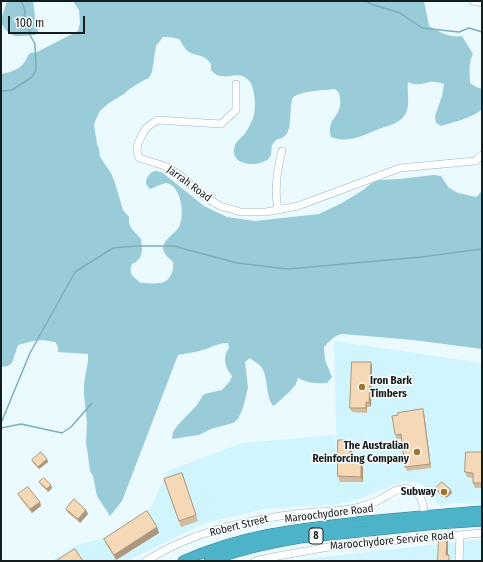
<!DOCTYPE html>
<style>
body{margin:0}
#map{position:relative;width:483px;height:562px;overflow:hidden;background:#eafafe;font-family:"Fira Sans Condensed",sans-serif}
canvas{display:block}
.frame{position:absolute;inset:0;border:2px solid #141d20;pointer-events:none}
.scale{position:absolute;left:8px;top:16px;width:77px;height:18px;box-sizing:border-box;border:2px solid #141d20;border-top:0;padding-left:5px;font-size:12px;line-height:14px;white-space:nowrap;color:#141d20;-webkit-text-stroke:3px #fff;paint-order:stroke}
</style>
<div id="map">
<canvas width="483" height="562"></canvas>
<div class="frame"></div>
<div class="scale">100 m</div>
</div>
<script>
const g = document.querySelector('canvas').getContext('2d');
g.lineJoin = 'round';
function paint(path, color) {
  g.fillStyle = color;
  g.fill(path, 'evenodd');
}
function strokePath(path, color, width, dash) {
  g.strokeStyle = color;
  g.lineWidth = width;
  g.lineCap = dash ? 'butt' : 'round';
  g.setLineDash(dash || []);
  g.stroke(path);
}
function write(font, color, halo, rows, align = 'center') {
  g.font = font + ' "Fira Sans Condensed",sans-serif';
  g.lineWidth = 3;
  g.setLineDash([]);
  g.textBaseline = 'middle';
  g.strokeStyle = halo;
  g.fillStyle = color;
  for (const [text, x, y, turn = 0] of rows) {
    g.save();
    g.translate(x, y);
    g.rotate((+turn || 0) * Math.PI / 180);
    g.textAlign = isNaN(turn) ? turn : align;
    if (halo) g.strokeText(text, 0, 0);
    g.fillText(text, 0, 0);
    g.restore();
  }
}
paint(new Path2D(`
 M334,341l148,22v141l-23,-1 -17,2 -6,-2 -4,-8 -11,-12 -8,-1h-12l-51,20 -12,2 -73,5 -61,14 -77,38h-75l25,-16 27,-7 46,-29 18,-38 74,-28 93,-8 2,30z
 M477,540h5v21h-183l6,-2z`), '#d0f5fd');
paint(new Path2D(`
 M7,1h26l3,23 2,7 -3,4c-6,0 -15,2 -20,1 -7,-2 -13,-9 -14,-16z
 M73,1h351l5,25c10,6 21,12 33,10l11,18c-5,9 -3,18 -3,29l6,4 6,2v20c-7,8 -31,14 -41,17l-5,-3 -1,-7 7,-20 2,-12c-4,-1 -9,-3 -14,-2 -8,2 -15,4 -22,0 -1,9 2,24 -2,31 -6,11 -16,12 -27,16 -16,6 -30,15 -48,8 -4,-18 6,-17 9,-31 1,-4 0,-9 -1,-13l-4,-4c-14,2 -30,1 -42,8 -4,10 -1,29 -6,36 -2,4 -7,6 -11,7 -1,2 -3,3 -4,5 -1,4 0,9 -2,12 -5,9 -34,11 -36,-4 -1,-11 7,-14 12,-21 3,-5 6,-11 8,-17 2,-8 1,-26 -4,-33 -9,-12 -19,-4 -29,-6 -4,0 -7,-3 -10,-6v-6c-8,-11 -13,-7 -22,-12 -5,-3 -7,-9 -10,-13l-9,-2h-7l-7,9 -4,26 -3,6 -5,2 -16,10 -4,4 -15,9 -9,8 -4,8 -2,6 3,19 2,5 1,8 11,16 4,10 8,27 6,7v7l3,5 9,10 1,12 -2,7 -4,4 -4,2c-4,11 2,13 9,19 6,0 14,1 20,0 10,-2 13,-13 12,-21 -5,-5 -10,-8 -10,-15 1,-8 12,-13 16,-20 6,-11 3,-40 -12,-44 -3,0 -12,4 -17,6l-4,-5c0,-6 3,-12 10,-13 1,0 7,2 7,2l41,33 23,11 28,4 64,-7 23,-11 21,-13 10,-8 6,-2 21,-1 33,-4 8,1 8,12 9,5 18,4 6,-6v158l-69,-9 -70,-6c-9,1 -13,7 -19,13l1,13 7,17 -5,6c-10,1 -20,0 -29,-5 0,0 -2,5 -2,6 -2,4 -19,20 -23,22 -8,-11 -4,-26 -11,-38 -3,-5 -8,-6 -12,-10l-5,4 3,26 -5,20 -5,11 -5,4 -22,6 -12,6 -27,4 1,-7 4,-6 20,-21 6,-10 5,-2 14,-3 8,-9 2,-5c-7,-8 -10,-19 -3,-28l-1,-5c-9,0 -14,3 -22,6 -9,3 -19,4 -28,6l-56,146 -12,15 -13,-20 -4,-20 -3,-5 -2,-16 -2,-12 1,-20 -3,-29v-10l4,-23v-7l-30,-2v-5l-3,-5 -13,-2 -9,1 -15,4 -6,18 -4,3 -7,1v-293c7,-1 17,-4 22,-10 3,-3 4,-8 7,-11l7,-1 41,-21 2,-8 -1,-13z`), '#99ccd8');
strokePath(new Path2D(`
 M366,1l5,3 29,9 22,15 37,4 10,-4 13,4
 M1,91l11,-1 20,-13 4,-7 -1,-26 -5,-9 -2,-11 -4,-6 1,-8 -4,-9
 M1,423l29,-70 45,-81 38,-24 22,-2h39l63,17 51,6 133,-12 61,-8
 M1,428l20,-4 41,9 9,-6 21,-24`), '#7caeb9', 1.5);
const minor = new Path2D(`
 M473,1l9,2
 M236,84v26l-15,14 -64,-4 -11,8 -8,15 -1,8 2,7 26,8 16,10 20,18 19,12 21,6h25l32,-6 102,-38 75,-7 7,-6
 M278,210c-4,-20 -1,-40 4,-59
 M146,561c46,-30 103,-41 156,-48 19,-2 39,-1 57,-6 7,-2 14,-4 20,-7 10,-5 19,-14 31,-11 13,4 14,19 15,31
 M255,561l23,-5 56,-10 148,-13
 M459,561l1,-26`);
const highway = new Path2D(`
 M183,561c58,-26 112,-32 174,-39 42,-4 83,-8 125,-11
 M209,561c30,-11 60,-18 91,-23l137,-14 45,-3`);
strokePath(minor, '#9cb5bb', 8);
strokePath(highway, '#397e8e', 11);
strokePath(minor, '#fff', 7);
strokePath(highway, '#4db3c9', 10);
paint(new Path2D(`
 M371,362l1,5 -1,40h-4v6l-15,-1 -2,-4z
 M424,413l7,55 -24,3 -2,-4 -4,-28h-3l-2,-1 -1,-4z
 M348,445l4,6v10l11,6v15h-23l-2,-6z
 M482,452v36h-7l-2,-5v-5l-6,-1 -2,-5z
 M47,459l1,3 -9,7 -6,-6 -1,-3z
 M182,473l16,48 -17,6 -17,-48z
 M39,482l13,6 -4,4 -8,-8z
 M436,488l16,5 -6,5 -2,-2 -2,1 -5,-6z
 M18,494l23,12 -9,7 -12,-15z
 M66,509l20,1 2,4 -8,9 -12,-10z
 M157,527l2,6 -43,27 -10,-16 -2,-5z`), '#d3bb9d');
paint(new Path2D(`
 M371,362l1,5 -1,40 -2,-4z
 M366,402l1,5v6l-1,-5z
 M423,409l1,4 7,55 -1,-4z
 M350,445l2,6v15l-2,-5z
 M47,459l1,3 -9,7 -1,-2z
 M361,461l2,6v15l-2,-5z
 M51,485l1,3 -4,4 -1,-3z
 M451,490l1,3 -6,5 -1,-3z
 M443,493l1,3 -2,1 -1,-2z
 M40,502l1,4 -9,7 -2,-4z
 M86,510l2,4 -8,9 -2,-4z
 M157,527l2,6 -43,27 -2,-5z
 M447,538l1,4v17l-2,-4z`), '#ac987f');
const building = new Path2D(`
 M352,362h19l-2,41 -3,-1v6h-16z
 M423,409l7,55 -25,3 -4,-33 -5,1 -1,-1 -3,-18 6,-1v-2z
 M338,440h8v5h4v16h11v16l-23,-1z
 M41,452l6,7 -9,8 -6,-7z
 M466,452h16v31h-9v-10l-8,-1z
 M182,473l14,42 -17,6 -15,-42z
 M44,478l7,7 -4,4 -8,-7z
 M442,482l9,8 -6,5 -2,-2 -2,2 -5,-7z
 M28,487l12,15 -10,7 -12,-15z
 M74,499l12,11 -8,9 -12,-10z
 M147,511l10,16 -43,28 -10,-16z
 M439,538h8l-1,17h3v6h-11z
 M75,549l8,12h-27z`);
paint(building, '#f5d9b6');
strokePath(building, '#ac987f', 1);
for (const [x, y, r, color] of [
 [362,387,4,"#a5722a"],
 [417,452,4,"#a5722a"],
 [444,492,4,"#a5722a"]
]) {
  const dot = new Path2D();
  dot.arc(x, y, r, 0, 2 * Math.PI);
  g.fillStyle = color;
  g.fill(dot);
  strokePath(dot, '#fff', 1.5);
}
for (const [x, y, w] of [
 [316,536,14]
]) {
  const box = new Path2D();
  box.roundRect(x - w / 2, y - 8, w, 16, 3);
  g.fillStyle = '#fff';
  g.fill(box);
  strokePath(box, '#141d20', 1);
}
write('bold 10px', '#141d20', null, [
 ["8",316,536]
]);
write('11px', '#141d20', '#fff', [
 ["Jarrah Road",189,184,36],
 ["Maroochydore Road",329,514,-7],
 ["Robert Street",239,526,-14],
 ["Maroochydore Service Road",392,541,-5]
]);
write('bold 11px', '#141d20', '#fff', [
 ["Iron Bark",370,381,"left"],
 ["Timbers",370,394,"left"],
 ["The Australian",409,446],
 ["Reinforcing Company",409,459],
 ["Subway",436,492]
], 'right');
</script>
